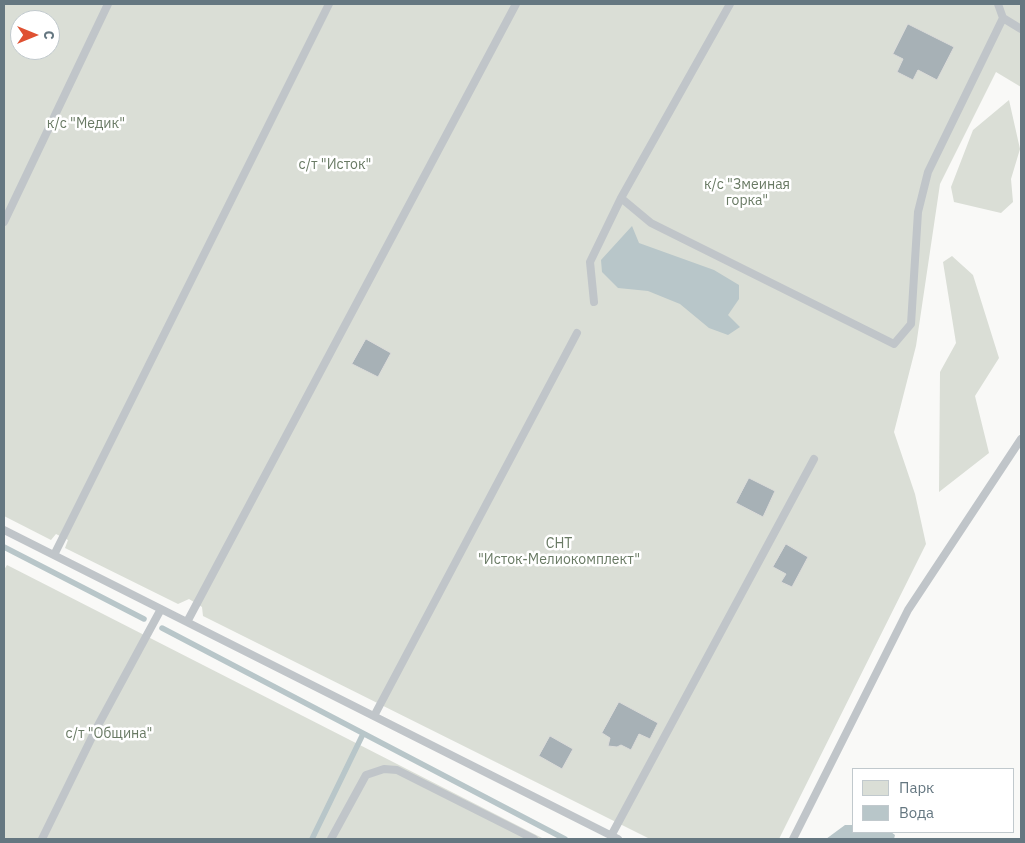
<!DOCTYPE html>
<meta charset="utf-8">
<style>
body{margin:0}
#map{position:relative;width:1025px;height:843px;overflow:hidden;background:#f9f9f7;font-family:"IBM Plex Sans",sans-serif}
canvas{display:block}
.frame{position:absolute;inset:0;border:5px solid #657781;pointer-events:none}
.legend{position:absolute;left:852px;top:768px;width:162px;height:65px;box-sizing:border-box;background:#fff;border:1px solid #c1c9cd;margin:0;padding:6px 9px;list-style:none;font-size:15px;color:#657781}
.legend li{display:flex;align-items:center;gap:10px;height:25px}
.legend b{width:25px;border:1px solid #c1c9cd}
.north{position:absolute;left:10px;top:10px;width:50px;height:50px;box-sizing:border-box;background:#fff;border:1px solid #c1c9cd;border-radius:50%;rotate:90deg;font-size:14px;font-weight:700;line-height:20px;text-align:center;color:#657781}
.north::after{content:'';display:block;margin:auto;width:18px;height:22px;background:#df5132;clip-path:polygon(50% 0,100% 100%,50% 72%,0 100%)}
</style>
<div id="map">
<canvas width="1025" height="843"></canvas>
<div class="frame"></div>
<ul class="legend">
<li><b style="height:14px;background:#daded6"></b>Парк</li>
<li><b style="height:14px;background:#b8c6c9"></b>Вода</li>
</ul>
<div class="north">С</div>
</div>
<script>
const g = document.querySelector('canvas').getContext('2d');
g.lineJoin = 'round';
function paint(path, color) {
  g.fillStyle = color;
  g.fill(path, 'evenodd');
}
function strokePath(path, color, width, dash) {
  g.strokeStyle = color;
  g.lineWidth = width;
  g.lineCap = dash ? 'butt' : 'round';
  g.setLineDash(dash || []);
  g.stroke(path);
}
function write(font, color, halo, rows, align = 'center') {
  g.font = font + ' "IBM Plex Sans",sans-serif';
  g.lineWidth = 5;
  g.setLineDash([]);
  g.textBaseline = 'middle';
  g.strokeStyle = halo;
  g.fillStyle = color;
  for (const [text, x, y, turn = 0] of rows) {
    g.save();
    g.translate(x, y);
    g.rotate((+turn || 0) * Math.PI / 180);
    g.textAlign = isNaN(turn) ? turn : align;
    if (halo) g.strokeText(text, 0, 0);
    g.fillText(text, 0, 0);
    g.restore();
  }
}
paint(new Path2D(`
 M4,4h1017v83l-25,-15 -56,112 -24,162 -22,86 21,62 11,50 -147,295h-129l-447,-223 -1,-9 -13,-8 -11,5 -113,-56 3,-8 -12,-6 -5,6 -47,-24zM20,20h30v30h-30z
 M1009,100l11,49 -9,30 2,23 -12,11 -47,-11 -3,-15 22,-57z
 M952,256l21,19 26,83 -24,38 14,57 -50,39 1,-120 16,-29 -13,-81z
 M7,565l537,274h-540v-269z`), '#daded6');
paint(new Path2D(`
 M632,226l7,17 75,27 25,15v14l-11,16 12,12 -12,8 -19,-7 -29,-24 -32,-13 -30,-3 -16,-16 -1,-12z
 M845,825h9v7h37l4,3 -1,4h-68z`), '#b8c6c9');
strokePath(new Path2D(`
 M4,547l140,72
 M162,628l403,211
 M312,839l51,-105`), '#b8c6c9', 5.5);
const building = new Path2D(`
 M908,24l46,23 -17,33 -19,-10 -5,10 -16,-8 6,-13 -10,-5z
 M366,339l25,14 -13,24 -26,-13z
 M749,478l26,13 -12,26 -27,-14z
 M786,544l22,13 -16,30 -11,-5 5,-8 -13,-7z
 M619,702l39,21 -8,16 -11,-5 -8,16 -10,-5 -4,2 -9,-1 2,-8 -8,-5z
 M550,736l23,13 -11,20 -23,-13z`);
paint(building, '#a7b1b6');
strokePath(building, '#dbdbd9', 1);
strokePath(new Path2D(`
 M998,4l5,14 18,11
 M621,198l30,25 243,121 17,-20 7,-112 10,-40 75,-154
 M4,222l104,-218
 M594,302l-4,-40 31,-64 109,-194
 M4,530l614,309
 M54,555l275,-551
 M187,622l329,-618
 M374,716l203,-383
 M611,836l203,-377
 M42,839l53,-108 66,-122
 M331,839l35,-64 18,-6 13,1 137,69
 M793,839l115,-229 113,-171`), '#c0c5c9', 8);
write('14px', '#697a64', '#fff', [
 ["к/с \"Медик\"",86,124],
 ["с/т \"Исток\"",335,165],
 ["к/с \"Змеиная",747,185],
 ["горка\"",747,201],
 ["СНТ",559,544],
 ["\"Исток-Мелиокомплект\"",559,560],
 ["с/т \"Община\"",109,734]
]);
</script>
